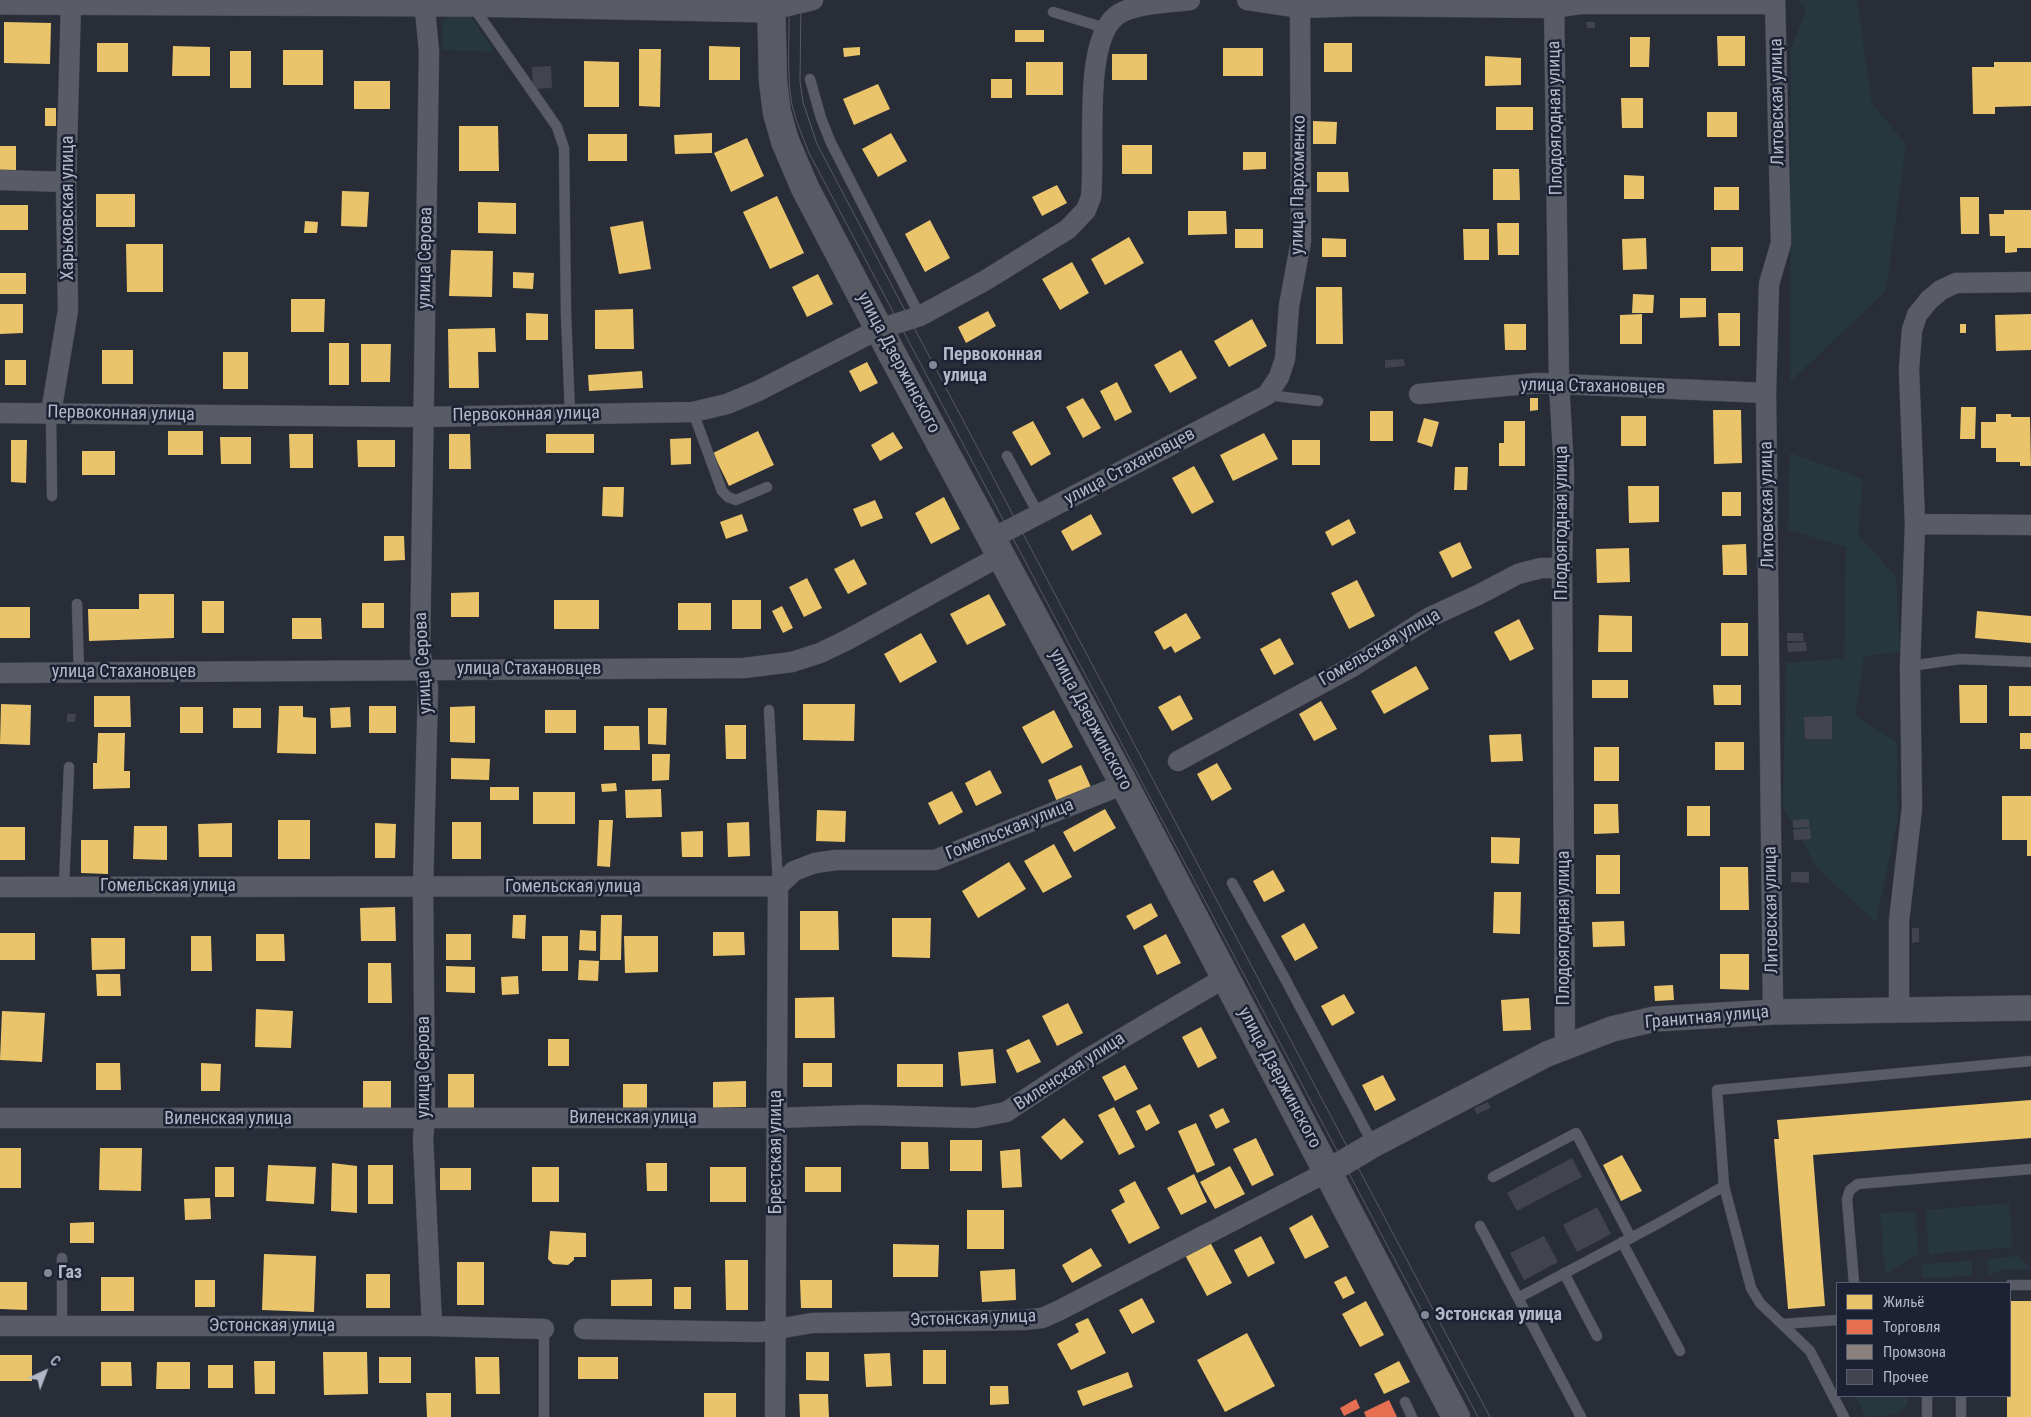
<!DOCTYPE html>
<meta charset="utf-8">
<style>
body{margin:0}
#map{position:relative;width:2031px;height:1417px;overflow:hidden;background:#292d38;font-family:"Roboto Condensed",sans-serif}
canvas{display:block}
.legend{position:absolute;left:1836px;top:1282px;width:175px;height:115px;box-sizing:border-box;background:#1c2233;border:1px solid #585e6f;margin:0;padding:6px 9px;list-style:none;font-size:15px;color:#b3b8c9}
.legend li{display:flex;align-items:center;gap:10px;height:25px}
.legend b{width:25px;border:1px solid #585e6f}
.north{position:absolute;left:20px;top:1347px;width:50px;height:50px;-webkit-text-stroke:4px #1c2233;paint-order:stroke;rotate:43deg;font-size:14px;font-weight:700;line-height:20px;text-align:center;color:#b3b8c9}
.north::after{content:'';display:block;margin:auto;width:18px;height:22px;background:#b3b8c9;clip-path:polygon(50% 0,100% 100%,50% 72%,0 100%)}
</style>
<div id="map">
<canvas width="2031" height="1417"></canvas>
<ul class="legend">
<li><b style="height:14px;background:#e9c46a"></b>Жильё</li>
<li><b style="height:14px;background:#e76f51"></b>Торговля</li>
<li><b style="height:14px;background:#8a817c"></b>Промзона</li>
<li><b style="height:14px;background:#41444e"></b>Прочее</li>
</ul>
<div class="north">С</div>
</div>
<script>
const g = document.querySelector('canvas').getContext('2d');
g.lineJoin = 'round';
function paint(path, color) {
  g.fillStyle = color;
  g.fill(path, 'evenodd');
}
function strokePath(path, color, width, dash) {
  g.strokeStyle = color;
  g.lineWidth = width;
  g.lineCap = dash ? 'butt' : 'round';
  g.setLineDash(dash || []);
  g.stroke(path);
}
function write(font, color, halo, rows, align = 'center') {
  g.font = font + ' "Roboto Condensed",sans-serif';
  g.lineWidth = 5;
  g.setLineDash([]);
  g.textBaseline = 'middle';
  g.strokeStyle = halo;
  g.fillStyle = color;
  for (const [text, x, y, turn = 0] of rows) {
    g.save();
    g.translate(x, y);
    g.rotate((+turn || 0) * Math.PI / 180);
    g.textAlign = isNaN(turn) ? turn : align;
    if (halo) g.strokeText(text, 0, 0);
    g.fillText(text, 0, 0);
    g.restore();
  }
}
paint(new Path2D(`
 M1797,0h60l15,104 34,40 -20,147 -96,91 1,-334 15,-37z
 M469,13l25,39 -51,-2 -1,-28 8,-7z
 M1790,453l73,26 -5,55 38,43 4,75 -36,4 -9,59 42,27 1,75 -22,105 -58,-53 -35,-61 3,-145 58,-5 2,-111 -58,-17z
 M2009,1203l4,44 -84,7 -4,-44z
 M1915,1211l4,43 -34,20 -5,-61z
 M2018,1256l13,13h-25l-18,6 -1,-16z
 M1972,1261v15l-50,2 -1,-14z
 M1855,1396h52l1,6c-6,15 -28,15 -42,15z`), '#26373e');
paint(new Path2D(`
 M4,22l47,1 -1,41 -46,-1z
 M1015,30h29v12h-29z
 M1717,36h28v30h-27z
 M1630,37h20l-1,30h-19z
 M97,43h31v29h-31z
 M1324,43h28v29h-28z
 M173,46l37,1v29h-38z
 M709,46l31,1v33h-31z
 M860,47v8l-16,2 -1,-9z
 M1223,48h40v28h-40z
 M639,49h22l-1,58 -21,-1z
 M283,50h40v35h-40z
 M230,51h21v37h-21z
 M1112,54h35v26h-35z
 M1485,56l36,2v27l-36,1z
 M584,61l35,1v45h-35z
 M1026,62h37v33h-37z
 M1994,62h37v44l-36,1v7h-22l-1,-47h22z
 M991,79h21v19h-21z
 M354,81h36v28h-36z
 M878,84l12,25 -36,16 -11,-26z
 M1621,98h22v30h-21z
 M1496,107h37v23h-37z
 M45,108h11v18h-11z
 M1707,112h30v25h-30z
 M1313,121l24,1 -1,22h-23z
 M459,126h39l1,45h-40z
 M712,133v20l-37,1 -1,-19z
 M891,133l16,28 -29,16 -16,-28z
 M588,134h39v27h-39z
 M747,138l17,38 -33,16 -17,-39z
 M1122,145h30v29h-30z
 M0,146h16v24h-16z
 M1243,152h23v17l-23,1z
 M1493,169h26l1,31h-27z
 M1317,172h31l1,20h-32z
 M1624,175l20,1v23h-20z
 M1057,185l10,18 -25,13 -10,-19z
 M1714,187h25v23h-25z
 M342,191l27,1 -2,35 -26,-1z
 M96,194h39v33h-39z
 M777,196l27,57 -34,16 -27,-57z
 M1960,197h19v37h-18z
 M478,202l38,1v31l-38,-1z
 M0,205h28v25h-28z
 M2004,210h27v38h-14v4l-12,1v-17h-15l-1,-22h15z
 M1188,211h38l1,23 -39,1z
 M930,220l20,38 -25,14 -20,-38z
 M305,221l13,1 -1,11h-13z
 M643,221l8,48 -32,5 -9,-47z
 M1497,223h22v32h-21z
 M1235,229h28v19h-28z
 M1463,229h26v31h-25z
 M1129,237l15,26 -39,22 -14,-26z
 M1322,238l24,1v18h-24z
 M1646,238l1,31 -24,1 -1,-31z
 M126,244h37v48h-36z
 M1711,247h32v24h-32z
 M451,250l42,1 -1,46 -43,-1z
 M1072,262l17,31 -29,17 -18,-31z
 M513,272l21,1 -1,16 -20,-1z
 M0,273h26v21h-26z
 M818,274l15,30 -26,13 -15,-30z
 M1316,287h26l1,57h-27z
 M1633,294l21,1 -1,18h-21z
 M1680,298h26v19l-26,1z
 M291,299h34l-1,33h-33z
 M0,304h23v29l-23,1z
 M633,309l1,40h-39v-39z
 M988,311l8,15 -30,17 -8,-16z
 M526,313l22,1v26h-22z
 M1718,313h22v33h-21z
 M1642,314v30h-22v-29z
 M2031,314v36l-35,1 -1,-36z
 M1252,319l15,27 -38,21 -15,-26z
 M1504,324h22v26h-21z
 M1960,324h6v9h-6z
 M495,328l1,24h-18l1,36h-30l-1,-59z
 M329,343h20v42h-20z
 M361,344h30l-1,38h-29z
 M102,350h31v34h-31z
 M1181,350l16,28 -27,15 -16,-28z
 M223,352h25v37h-25z
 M5,360h21v25h-21z
 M867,362l11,21 -18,9 -11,-21z
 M642,371l1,17 -54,3 -1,-16z
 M1117,382l15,30 -17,9 -15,-30z
 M1083,398l18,30 -18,10 -17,-31z
 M1530,398h8v12l-8,1z
 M1961,407h15l-1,32h-15z
 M1713,410h28l1,53 -28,1z
 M1370,411h23v30h-23z
 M1996,414h15v3h19l1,49h-11v-4h-24v-14h-15v-26h15z
 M1621,416h25v30h-25z
 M1424,418l15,4 -7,25 -15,-5z
 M1033,421l18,33 -20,12 -19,-34z
 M1504,421h21v45h-26v-23h5z
 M168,431h35v24h-35z
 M758,431l16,34 -45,21 -16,-33z
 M893,432l10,16 -23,13 -9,-16z
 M1264,433l14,26 -45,22 -13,-26z
 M289,434h24v34h-23z
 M449,434h21l1,35h-22z
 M546,434h48v19h-48z
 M220,437h31v27h-30z
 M691,438v26l-20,1 -1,-26z
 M11,440h16l-1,43 -15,-1z
 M357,440h38v27h-37z
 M1292,440h28v25h-28z
 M82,451h33v24h-33z
 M1194,466l20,36 -22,12 -20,-36z
 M1455,467h13l-1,23h-13z
 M1628,486h31v36l-30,1z
 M603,487h21l-1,30 -21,-1z
 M1722,492h19v24h-19z
 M944,497l16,32 -29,15 -16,-31z
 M875,500l8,18 -22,9 -8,-18z
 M742,514l6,17 -22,8 -6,-17z
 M1091,514l11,20 -30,17 -11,-20z
 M1349,519l7,14 -24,13 -7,-14z
 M384,536h20l1,24 -21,1z
 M1460,542l12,26 -20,10 -13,-26z
 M1746,544l1,31h-24l-1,-30z
 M1629,548l1,34 -33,1 -1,-34z
 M854,559l13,25 -19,10 -14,-25z
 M807,578l15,30 -18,9 -15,-30z
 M1357,580l18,36 -26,13 -18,-36z
 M479,592v25h-28v-24z
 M139,594h35v44l-85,3 -1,-32h51z
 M989,594l17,31 -39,20 -17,-31z
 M554,600h45v29h-45z
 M732,600h29v29h-29z
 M202,601h22v32h-22z
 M362,603h22v25h-22z
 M678,603h33v27h-33z
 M782,606l11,22 -10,5 -11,-22z
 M0,607h30v31h-30z
 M1977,611l54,5v27l-56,-5z
 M1186,613l15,25 -26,15 -4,-7 -7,4 -10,-18z
 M1599,615l33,1v36h-34z
 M292,618h29l1,21h-30z
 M1519,619l15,30 -24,12 -16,-29z
 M1721,623h27v33h-27z
 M921,633l16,29 -37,21 -16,-29z
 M1280,638l14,26 -20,11 -14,-26z
 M1416,666l13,23 -45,25 -13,-23z
 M1592,680h36v18h-36z
 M1713,685h28v20h-27z
 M1959,685h28v38h-27z
 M2009,686h22v30h-22z
 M1180,695l13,24 -21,12 -14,-24z
 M94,696h36l1,31h-37z
 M1321,701l16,28 -23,12 -15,-27z
 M1,704l30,1 -1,40 -30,-1z
 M803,704h52l-1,37 -51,-1z
 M279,706h24v11l13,1v36l-39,-1z
 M369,706h27v27h-27z
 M475,706v37l-25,-1v-35z
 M180,707h23v26h-23z
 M350,707l1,20 -20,1 -1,-20z
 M233,708h28v20h-28z
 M648,708h19l-1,37 -18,-1z
 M545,710h31v23h-31z
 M1054,710l19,37 -31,17 -20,-37z
 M725,725h21v34h-20z
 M604,726h35l1,24h-36z
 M98,733h27l-1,38h6v17l-37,1v-26h4z
 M2020,733h11v16h-11z
 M1521,734l2,27 -32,1 -2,-27z
 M1715,742h29v28h-29z
 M1594,747h25v34h-25z
 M652,754h18l-1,26 -17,1z
 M451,758l39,1 -1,21 -38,-1z
 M1217,763l15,26 -20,12 -15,-27z
 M1081,765l10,22 -34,15 -9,-22z
 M990,770l12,23 -26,13 -11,-23z
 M616,783l1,8 -15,1 -1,-8z
 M490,787h29v13h-29z
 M661,789l1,28 -36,1 -1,-28z
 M952,791l11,21 -24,13 -11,-22z
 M533,792h42v32h-42z
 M2002,796h29v60h-4v-16h-25z
 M1594,804h24l1,29 -25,1z
 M1687,806h23v30h-23z
 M1105,809l11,19 -42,24 -11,-20z
 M817,810l29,1 -1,31 -29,-1z
 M278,820h32v39h-32z
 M599,820h14l-3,47 -13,-1z
 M452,822h29v37h-29z
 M749,822l1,34 -22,1 -1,-34z
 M232,823v34h-33l-1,-33z
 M375,823l21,1 -1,34h-20z
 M134,826h33v34l-34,-1z
 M0,827h25v33h-25z
 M703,831v26h-21l-1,-25z
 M1491,837l29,1 -1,26 -28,-1z
 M81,840h27v34l-27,-1z
 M1054,844l18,33 -29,16 -19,-32z
 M1596,855h24v39h-24z
 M1009,862l17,27 -48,29 -16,-27z
 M1720,867h28l1,43h-29z
 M1273,870l12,21 -21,11 -11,-21z
 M1494,892h27l-1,42 -27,-1z
 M1151,903l7,13 -24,14 -8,-14z
 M395,907l1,34h-35l-1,-33z
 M800,911h38l1,39h-39z
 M513,915h13l-1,24 -13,-1z
 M601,915h21l-1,45h-21z
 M892,918h39l-1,40 -38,-1z
 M1624,921l1,25 -32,1 -1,-25z
 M1304,923l14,25 -23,13 -14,-25z
 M580,930l16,1v20l-17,-1z
 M713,932h31l1,23 -32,1z
 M0,933h35v27h-35z
 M256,934h28l1,27h-29z
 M446,934h25v26h-25z
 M1166,934l15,29 -24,12 -14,-29z
 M191,936h20l1,35h-21z
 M542,936h26v35h-26z
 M624,936h34v36l-33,1z
 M91,938h34v31l-33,1z
 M1720,954h29v36l-29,-1z
 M579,960l20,1 -1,20 -20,-1z
 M368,963h23l1,40h-24z
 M446,966l29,1v26l-29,-1z
 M96,974h24l1,22h-24z
 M518,976l1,18 -17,1 -1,-18z
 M1673,985l1,15 -19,1 -1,-15z
 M1344,994l11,19 -23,13 -11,-20z
 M834,997l1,41h-40v-40z
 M1529,998l2,32 -28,1 -2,-31z
 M1068,1003l15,30 -26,13 -15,-30z
 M256,1009l37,2 -2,37 -36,-1z
 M2,1011l43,2 -3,49 -42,-2z
 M1201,1027l16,31 -19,10 -16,-31z
 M548,1039h21v27h-21z
 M1029,1039l12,23 -24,11 -11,-23z
 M993,1049l3,34 -35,3 -3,-34z
 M96,1063h24l1,27h-25z
 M201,1063l20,1 -1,27h-19z
 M803,1063h29v24h-29z
 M897,1064h46v23h-46z
 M1125,1065l13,24 -23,12 -13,-24z
 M448,1074h26v37h-26z
 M1383,1075l13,25 -21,11 -13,-26z
 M363,1081h28v31h-28z
 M746,1081v26l-33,1v-26z
 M623,1084h24v27h-24z
 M2031,1100v38l-218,17 12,151 -37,3 -14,-170h5l-2,-19z
 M1150,1104l10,19 -14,8 -10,-20z
 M1114,1107l21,40 -16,8 -21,-40z
 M1223,1108l7,14 -14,7 -7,-14z
 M1064,1118l20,24 -23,18 -20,-23z
 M1196,1123l19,42 -18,8 -19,-42z
 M1256,1138l18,37 -22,11 -19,-37z
 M950,1140h32v31h-32z
 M901,1142h27l1,27h-28z
 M0,1148h21v40h-21z
 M100,1148h42l-1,43 -42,-1z
 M1020,1149l2,38 -20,1 -2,-37z
 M1622,1155l20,36 -21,10 -18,-36z
 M332,1163l25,3v47l-26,-2z
 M646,1163h21v28h-20z
 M268,1165l48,2 -2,37 -48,-3z
 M368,1165h25v39h-25z
 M1230,1166l15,28 -30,15 -15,-27z
 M215,1167h19v30h-19z
 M532,1167h27v35h-27z
 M710,1167h36v35h-36z
 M805,1167h36v25h-36z
 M440,1168h31v22h-31z
 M1194,1174l13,28 -26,13 -14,-27z
 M1135,1181l25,47 -31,16 -18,-34 14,-8 -6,-12z
 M210,1198l1,21 -26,1 -1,-21z
 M967,1210h37v39h-37z
 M1312,1215l17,32 -24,12 -16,-31z
 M94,1222v21h-24v-20z
 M550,1231l36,2v24h-12v3l-6,5 -15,-1 -5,-5z
 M1261,1236l14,27 -27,14 -14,-27z
 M1210,1242l22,41 -25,13 -22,-41z
 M893,1244l46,1 -1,32h-45z
 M1091,1248l11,18 -30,17 -10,-18z
 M264,1254l52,2 -2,56 -52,-2z
 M725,1260h23v50h-22z
 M457,1262h27v43h-27z
 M1015,1269l1,31 -34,2 -2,-31z
 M366,1274h24v34h-24z
 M1346,1276l9,17 -12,6 -9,-17z
 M101,1277h33v34h-33z
 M652,1279v27h-41v-26z
 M195,1280h20v27h-20z
 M800,1280h32v28h-31z
 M0,1282h27v28l-27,-1z
 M674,1287h17v22h-17z
 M1142,1298l13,24 -23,12 -13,-24z
 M1366,1301l18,34 -24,12 -18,-33z
 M2010,1301h21v116h-24v-21h3z
 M1088,1318l18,35 -35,17 -14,-26 22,-12 -4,-8z
 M1247,1333l28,53 -50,26 -28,-52z
 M923,1350h23v34h-23z
 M323,1352h44l1,42 -44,1z
 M806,1352h23v29l-23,-1z
 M890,1353l2,33 -26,1 -2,-33z
 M0,1355h32v26h-32z
 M379,1357h32v26h-32z
 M475,1357h24l1,37h-24z
 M578,1357h40v22h-40z
 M254,1361h21v33h-20z
 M1399,1361l11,21 -26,12 -10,-20z
 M101,1362h30l1,24h-31z
 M157,1362h33v27h-34z
 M208,1365h25v23h-25z
 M1128,1372l5,15 -50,19 -6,-15z
 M990,1386h18l1,18 -19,1z
 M426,1393h25v24h-24z
 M704,1393h32v24h-32z
 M799,1394h29l1,23h-29z`), '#e9c46a');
paint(new Path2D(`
 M1356,1399l4,9 -16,8 -4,-8z
 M1389,1400l8,17h-31l-2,-5z`), '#e76f51');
paint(new Path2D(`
 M46,1269h4v8h-4z`), '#8a817c');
paint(new Path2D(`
 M1586,22h9v6h-8z
 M551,66l1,22 -19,1 -1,-22z
 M1404,359l1,7 -20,2v-8z
 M1787,633h16l1,8h-17z
 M1806,642l1,9 -19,1 -1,-9z
 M67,714h9l-1,8h-8z
 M1832,716v23h-27l-1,-22z
 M1809,819v8l-16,1v-8z
 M1810,828l1,11 -17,1 -1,-10z
 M1791,872h18v11l-18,-1z
 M1912,928h7v14l-7,1z
 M1488,1102l3,6 -14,6 -3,-6z
 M1572,1158l10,19 -65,34 -10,-18z
 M1597,1207l14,27 -34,18 -14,-27z
 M1544,1236l14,26 -34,18 -14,-27z`), '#41444e');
const service = new Path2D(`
 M472,5l85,122 7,21 2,166 4,100
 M1053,12l52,16
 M810,79l11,39 10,25 89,173
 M1267,395l51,6
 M693,412l29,79 6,6 8,3 31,-13
 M51,413l1,83
 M1007,456l32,59
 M77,604l2,69
 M1910,666l50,-7 71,3
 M769,710l9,176
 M1232,883l51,92 90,169
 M64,885l5,-118
 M1493,1177l83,-44 55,105
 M1480,1226l101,191
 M1622,1242l58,109
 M1564,1273l33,63
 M1854,1283l-7,-84 3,-9 8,-6 173,-15
 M2010,1285h21
 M1518,1298l141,-75 65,-37
 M1783,1324l54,-4
 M62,1326v-68
 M544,1329v88
 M1927,1396v21
 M1405,1402l7,15
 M1844,1417l-34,-66 -50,-48 -9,-15 -27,-102 -7,-96 314,-29
 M1961,1417v-21`);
const minor = new Path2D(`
 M424,0l5,51 -9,601 8,35 -5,201 2,231 -2,19 9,188
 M1247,0l54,8 60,-2 192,2 27,-4h195
 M1554,0l5,383 5,87 -2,98 3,478
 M771,10l42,-10
 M0,180l66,2
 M1419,394l118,-11 229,10
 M0,413l423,4 270,-5 34,-8 31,-13 121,-62 41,-13 66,-36 82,-51 18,-19 5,-13c5,-44 -9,-154 25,-181 16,-13 53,-13 74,-16
 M51,413l17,-103 -2,-128 5,-179
 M1915,524l116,1
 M993,538l274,-143 12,-18 6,-18 4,-53 12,-65 -1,-241
 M0,673l744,-5 48,-6 28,-9 27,-13 155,-85
 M1178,761l174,-94 78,-50 48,-22 40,-21 23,-6h21
 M0,887l778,-1 16,-15 21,-8 21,-3h99l189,-76
 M1899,1010v-89l13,-113 -2,-142 5,-142 -6,-155 3,-39 5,-15 12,-15 12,-10 15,-7 75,-1
 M1773,1012l-7,-619 3,-109 12,-41 -6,-243
 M0,1118h776l88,-3 111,3 31,-6 76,-50 144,-85
 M0,1326h432l112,3
 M584,1329l176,3 52,-9 211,-3 19,-2 16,-7 271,-140
 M775,1417l3,-531`);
const tertiary = new Path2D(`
 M0,2l471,2 300,6
 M1329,1171l44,-26 174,-91 65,-25 43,-10 118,-7 258,-4`);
const secondary = new Path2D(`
 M771,0l2,81 4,32 8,28 20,47 86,164 233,432 332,633`);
strokePath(service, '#454951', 11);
strokePath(minor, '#454951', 21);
strokePath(tertiary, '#454951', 26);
strokePath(secondary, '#454951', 29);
strokePath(service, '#595c66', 10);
strokePath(minor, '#595c66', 20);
strokePath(tertiary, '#595c66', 25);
strokePath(secondary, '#585a64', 28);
strokePath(new Path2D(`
 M789,0c1,33 -3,73 3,105 4,17 11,32 17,48l669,1264
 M801,0l-1,82 3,20 14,42 673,1273`), '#585a64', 1);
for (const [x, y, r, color] of [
 [933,365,5,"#838796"],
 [48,1273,5,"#838796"],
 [1425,1315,5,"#838796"]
]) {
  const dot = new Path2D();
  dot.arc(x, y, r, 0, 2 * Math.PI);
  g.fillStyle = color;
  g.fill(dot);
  strokePath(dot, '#1c2233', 2);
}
write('18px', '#b3b8c9', '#1c2233', [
 ["Литовская улица",1778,102,-91],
 ["Плодоягодная улица",1556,118,-91],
 ["улица Пархоменко",1299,185,-89],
 ["Харьковская улица",68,208,-90],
 ["улица Серова",426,258,-89],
 ["улица Дзержинского",898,363,62],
 ["улица Стахановцев",1593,387,1],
 ["Первоконная улица",121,414,1],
 ["Первоконная улица",526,415,-1],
 ["улица Стахановцев",1130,467,-28],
 ["Литовская улица",1768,505,-91],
 ["Плодоягодная улица",1562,523,-90],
 ["Гомельская улица",1380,648,-30],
 ["улица Серова",424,663,-93],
 ["улица Стахановцев",529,669],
 ["улица Стахановцев",124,672],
 ["улица Дзержинского",1090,720,62],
 ["Гомельская улица",1010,830,-22],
 ["Гомельская улица",168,886],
 ["Гомельская улица",573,887],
 ["Литовская улица",1772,910,-91],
 ["Плодоягодная улица",1564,928,-90],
 ["Гранитная улица",1707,1018,-5],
 ["улица Серова",424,1067,-90],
 ["Виленская улица",1070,1072,-33],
 ["улица Дзержинского",1279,1078,62],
 ["Виленская улица",633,1118],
 ["Виленская улица",228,1119],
 ["Брестская улица",776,1152,-90],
 ["Эстонская улица",973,1319,-2],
 ["Эстонская улица",272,1326]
]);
write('bold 18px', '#b3b8c9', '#1c2233', [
 ["Первоконная",943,355],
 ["улица",943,376],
 ["Газ",58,1273],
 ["Эстонская улица",1435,1315]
], 'left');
</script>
